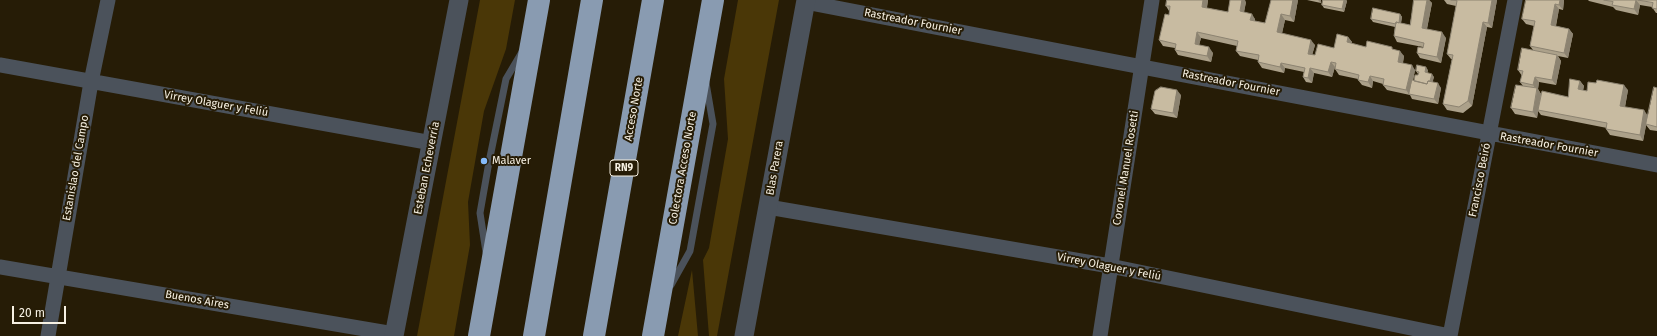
<!DOCTYPE html>
<meta charset="utf-8">
<style>
body{margin:0}
#map{position:relative;width:1657px;height:336px;overflow:hidden;background:#261c06;font-family:"Fira Sans",sans-serif}
canvas{display:block}
.scale{position:absolute;left:12px;top:306px;width:54px;height:18px;box-sizing:border-box;border:2px solid #f7f1e3;border-top:0;padding-left:5px;font-size:12px;line-height:14px;white-space:nowrap;color:#f7f1e3;-webkit-text-stroke:3px #261c06;paint-order:stroke}
</style>
<div id="map">
<canvas width="1657" height="336"></canvas>
<div class="scale">20 m</div>
</div>
<script>
const g = document.querySelector('canvas').getContext('2d');
g.lineJoin = 'round';
function paint(path, color) {
  g.fillStyle = color;
  g.fill(path, 'evenodd');
}
function strokePath(path, color, width, dash) {
  g.strokeStyle = color;
  g.lineWidth = width;
  g.lineCap = dash ? 'butt' : 'round';
  g.setLineDash(dash || []);
  g.stroke(path);
}
function write(font, color, halo, rows, align = 'center') {
  g.font = font + ' "Fira Sans",sans-serif';
  g.lineWidth = 4;
  g.setLineDash([]);
  g.textBaseline = 'middle';
  g.strokeStyle = halo;
  g.fillStyle = color;
  for (const [text, x, y, turn = 0] of rows) {
    g.save();
    g.translate(x, y);
    g.rotate((+turn || 0) * Math.PI / 180);
    g.textAlign = isNaN(turn) ? turn : align;
    if (halo) g.strokeText(text, 0, 0);
    g.fillText(text, 0, 0);
    g.restore();
  }
}
paint(new Path2D(`
 M480,0h35l-9,49 -22,62 -16,91 2,43 -16,91h-37z
 M738,0h41l-62,336h-8l-6,-76 6,-12 19,-109 -4,-60z
 M692,270l6,66h-20z`), '#4a3707');
strokePath(new Path2D(`
 M486,252l-6,-39 9,-51 17,-83 16,-27
 M671,285l19,-34 23,-127 -7,-41`), '#4b525b', 7);
strokePath(new Path2D(`
 M805,2c284,54 568,111 852,163
 M0,65l432,78
 M768,207l342,59 340,70
 M0,267l394,67
 M48,336l43,-254 17,-82
 M1100,336l52,-336
 M1450,336l65,-336`), '#4b525b', 15);
strokePath(new Path2D(`
 M394,336l65,-336
 M744,336l62,-336`), '#4b525b', 19);
strokePath(new Path2D(`
 M479,336l60,-336
 M534,336l58,-336
 M594,336l59,-336
 M653,336l60,-336`), '#899bb1', 22);
paint(new Path2D(`
 M1167,0h41l-1,8 21,4 18,-10 -2,10 11,7v2l10,2 33,-23 -4,22 -9,-2 -3,13 33,12 -3,10h3l19,-7 14,-11 4,5 -1,2 15,3 28,2 10,7 -1,7 12,7 -2,11h1l4,-6v-1l-2,-3 12,-1 -1,3 7,4 -2,5 9,6 -3,16 -26,-5 -2,-4 -23,-5 -4,-5v-1l-10,-3 -1,7 -10,-3 -4,-5v-1l-19,-4 -4,-6v-2l-3,10 -18,-4 -2,10 -6,-1 -3,-5 1,-5 -19,-4 -1,5 -22,-5 -4,-6v-2l-18,-4 -4,-5 1,-5 -36,-8 -2,7 14,8 -2,9 -33,-7 -3,-5v-2l-12,-2 -4,-6 10,-25v-4l-3,-5z
 M1307,0h14v3z
 M1323,0h23l1,1 -3,11 -20,-4 -2,-3z
 M1414,0h15l3,3 -5,26 19,9 -5,25 -21,-5 -3,-5 6,-5v-1l-26,-5 -3,-6 1,-9 -22,-5 -2,-3 29,-5 2,3 -1,6 9,2z
 M1444,0h53l-5,28 -5,-1 -15,79 -9,7 -16,-3 -4,-6 9,-45h-1l-4,-5 9,-48 -9,-2z
 M1526,0h38l-1,10 -4,-1 -3,17 13,3 4,5 -5,24 -10,-2 3,5 -5,24 -17,-3 -1,7 3,5 27,3 12,-16 4,5 -1,4 4,1 41,-1 -3,17 23,9 9,-28v43l-7,-1 -4,-5 -3,16 -33,-6 -4,-6 1,-1 -66,-13 -3,-4 -1,7 -22,-4 -4,-6 12,-22 -3,-4 2,-6 -4,-6 15,-20 -3,-4 4,-20 -8,-2 -4,-5z
 M1588,0h69v15v-2h-1l-4,-6 -12,-2 -2,10 -22,-5 -3,-3 -24,-6z
 M1181,95l-4,23 -22,-4 -4,-5z`), '#aca18a');
paint(new Path2D(`
 M1203,0h5l-2,12 -4,-5z
 M1242,0h3l1,2 -3,15 -3,-6z
 M1293,0h5l-4,22 -4,-6z
 M1318,0h3v3z
 M1344,0h2l1,1 -3,11 -2,-3z
 M1427,0h2l3,3 -6,30 -4,-5z
 M1492,0h5l-5,28 -4,-5z
 M1560,0h4l-1,10 -4,-5z
 M1636,0l4,5 -2,10 -4,-6z
 M1555,4l4,5 -4,21 -4,-5z
 M1252,14l3,5 -1,7 -4,-6z
 M1281,14l4,6 -4,18 -4,-6z
 M1400,14l2,3 -2,11 -2,-3z
 M1483,22l4,5 -15,79 -4,-5z
 M1569,29l4,5 -5,24 -4,-5z
 M1197,32l4,6 -3,11 -3,-5z
 M1442,32l4,6 -5,25 -4,-6z
 M1348,37l4,5 -2,6 -3,-6z
 M1311,40l4,5 -4,14 -3,-5z
 M1209,47l4,6 -2,9 -4,-6z
 M1400,51l4,5 -2,11 -4,-5z
 M1557,55l4,6 -5,24 -4,-5z
 M1331,62l4,5 -3,10 -4,-5z
 M1281,63l4,5 -1,5 -4,-6z
 M1412,65l3,5 -5,24h-1l-3,-4z
 M1426,67l2,3 -1,5 -2,-3z
 M1310,68l4,5 -2,10 -4,-5z
 M1432,74l2,3 -3,12 -2,-3z
 M1370,76l3,5 -1,7 -4,-6z
 M1535,77l4,5 -1,7 3,5 -4,24 -4,-6 4,-21 -4,-6z
 M1580,81l4,5 -2,9 -4,-6z
 M1438,83l3,5 -3,16 -4,-5z
 M1624,85l4,5 -4,22 -4,-6z
 M1177,90l4,5 -4,23 -4,-5z
 M1644,110l4,6 -5,25 -3,-6z`), '#8c8371');
const building = new Path2D(`
 M1167,0h36l-1,7 26,5 2,-12h12l-2,11 12,3 -2,6 15,3 6,-23h22l-3,16 -9,-2 -4,18 34,8 -3,14 7,1 3,-11 16,4 3,-14 11,3 -1,5 19,5 1,-6 25,6v2l8,2 -2,11 14,3 -6,25 -23,-5 1,-6 -14,-3 -2,6 -10,-2 1,-5 -24,-6 1,-6 -5,-1 -3,10 -18,-4 -2,10 -5,-1 2,-9 -24,-5 -1,4 -22,-5 1,-7 -23,-4 2,-10 -41,-9 -2,12 14,3 -2,9 -32,-6 1,-6 -17,-4 6,-26 4,1 1,-9h-4z
 M1323,0h21l-2,9 -20,-4z
 M1414,0h13l-5,28 20,4 -5,25 -20,-4 1,-6 5,1 1,-5 -30,-7 2,-14 14,3z
 M1451,0h41l-4,23 -5,-1 -15,79 -9,6 -16,-3 10,-49 -6,-1 10,-53z
 M1526,0h34l-1,5 -4,-1 -4,21 18,4 -5,24 -34,-7 5,-25 -13,-2z
 M1604,0h32l-2,9 -22,-4 1,-3z
 M1638,0h19v9l-5,-1 1,-5z
 M1373,8l27,6 -1,9 -3,-1v2l-25,-5z
 M1522,48l35,7 -5,25 -17,-3 -2,8 -13,-3 3,-11 -5,-1z
 M1417,65l9,2 -1,5 7,2 -2,7h-2l-1,3 -13,-3 1,-6h3l1,-3 -3,-1z
 M1570,79l10,2 -2,8 9,2 1,-9 8,1 1,-3 27,5 -4,21 24,4 -4,25 -34,-6 1,-6 -69,-13 4,-19 26,6z
 M1412,80l15,4 1,-3 10,2 -4,16 -25,-5z
 M1516,85l21,3 -4,24 -22,-4z
 M1161,87l16,3 -4,23 -22,-4 4,-18z
 M1654,87l3,1v39l-11,-3z`);
paint(building, '#c8bba1');
strokePath(building, '#8c8371', 1);
for (const [x, y, r, color] of [
 [484,161,4,"#85bbfb"]
]) {
  const dot = new Path2D();
  dot.arc(x, y, r, 0, 2 * Math.PI);
  g.fillStyle = color;
  g.fill(dot);
  strokePath(dot, '#261c06', 1.5);
}
for (const [x, y, w] of [
 [624,168,28]
]) {
  const box = new Path2D();
  box.roundRect(x - w / 2, y - 8, w, 16, 3);
  g.fillStyle = '#261c06';
  g.fill(box);
  strokePath(box, '#f7f1e3', 1);
}
write('bold 10px', '#f7f1e3', null, [
 ["RN9",624,168]
]);
write('11px', '#f7f1e3', '#261c06', [
 ["Rastreador Fournier",913,22,11],
 ["Rastreador Fournier",1231,83,11],
 ["Virrey Olaguer y Feliú",216,104,10],
 ["Acceso Norte",634,109,-80],
 ["Rastreador Fournier",1549,145,10],
 ["Estanislao del Campo",76,168,-80],
 ["Esteban Echeverría",427,168,-79],
 ["Colectora Acceso Norte",683,168,-80],
 ["Blas Parera",775,168,-80],
 ["Coronel Manuel Rosetti",1126,168,-81],
 ["Francisco Beiró",1480,180,-79],
 ["Virrey Olaguer y Feliú",1109,267,11],
 ["Buenos Aires",197,300,10]
]);
write('11px', '#f7f1e3', '#261c06', [
 ["Malaver",492,161]
], 'left');
</script>
